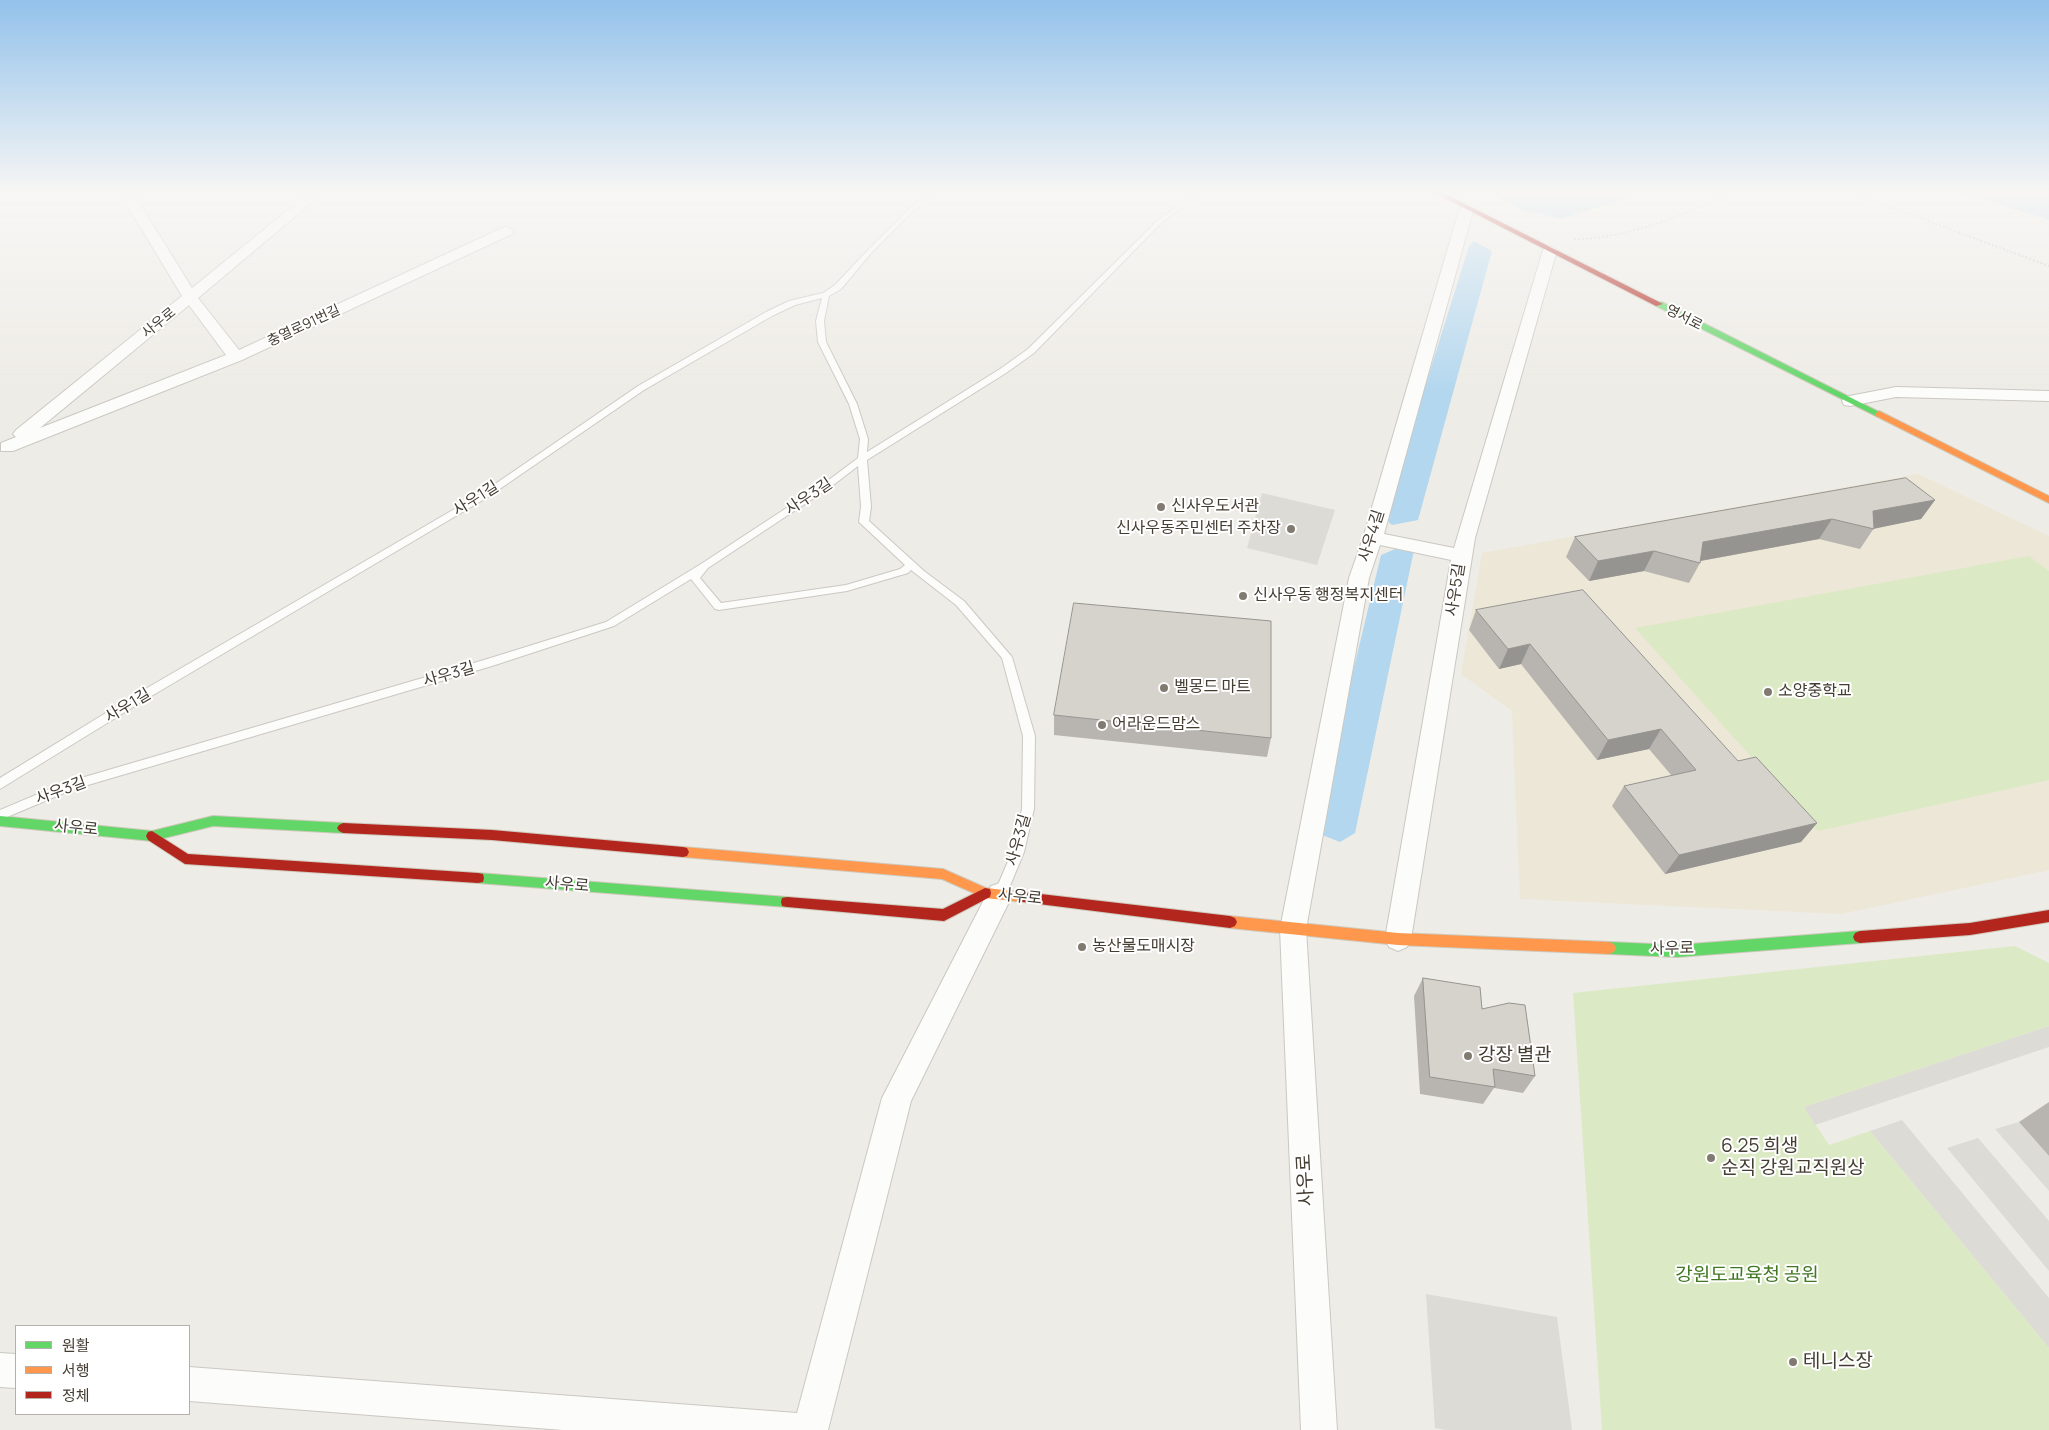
<!DOCTYPE html>
<meta charset="utf-8">
<style>
body{margin:0}
#map{position:relative;width:2049px;height:1430px;overflow:hidden;background:#eeece6;font-family:Manrope,"Noto Sans KR",sans-serif}
canvas{display:block}
.legend{position:absolute;left:15px;top:1325px;width:175px;height:90px;box-sizing:border-box;background:#fff;border:1px solid #b4b1ad;margin:0;padding:6px 9px;list-style:none;font-size:15px;color:#443d32}
.legend li{display:flex;align-items:center;gap:10px;height:25px}
.legend b{width:25px;border:1px solid #b4b1ad}
</style>
<div id="map">
<canvas width="2049" height="1430"></canvas>
<ul class="legend">
<li><b style="height:6px;background:#63d668"></b>원활</li>
<li><b style="height:6px;background:#ff974d"></b>서행</li>
<li><b style="height:6px;background:#b3261e"></b>정체</li>
</ul>
</div>
<script>
const g = document.querySelector('canvas').getContext('2d');
g.lineJoin = 'round';
function paint(path, color) {
  g.fillStyle = color;
  g.fill(path, 'evenodd');
}
function strokePath(path, color, width, dash) {
  g.strokeStyle = color;
  g.lineWidth = width;
  g.lineCap = dash ? 'butt' : 'round';
  g.setLineDash(dash || []);
  g.stroke(path);
}
function write(font, color, halo, rows, align = 'center') {
  g.font = font + ' Manrope,"Noto Sans KR",sans-serif';
  g.lineWidth = 4;
  g.setLineDash([]);
  g.textBaseline = 'middle';
  g.strokeStyle = halo;
  g.fillStyle = color;
  for (const [text, x, y, turn = 0] of rows) {
    g.save();
    g.translate(x, y);
    g.rotate((+turn || 0) * Math.PI / 180);
    g.textAlign = isNaN(turn) ? turn : align;
    if (halo) g.strokeText(text, 0, 0);
    g.fillText(text, 0, 0);
    g.restore();
  }
}
paint(new Path2D(`
 M1918,474l131,62v334l-208,44 -321,-15 -8,-188 -51,-37 21,-121z`), '#ede7d7');
paint(new Path2D(`
 M2029,556l20,15v209l-231,51 -183,-203z
 M2015,946l34,17v63l-245,81 25,38 41,-14 179,217v82h-447l-29,-437z`), '#dbeac4');
paint(new Path2D(`
 M1262,493l73,17 -18,55 -70,-17z
 M2049,1026v21l-234,78 -11,-18z
 M1902,1120l147,178v50l-179,-217z
 M2019,1122l30,34v35l-54,-62z
 M1978,1138l71,83v50l-102,-123z
 M1426,1294l131,23 15,113h-126l-11,-2z`), '#dddbd6');
paint(new Path2D(`
 M1491,193h151l-80,26 -40,-9z
 M1963,193h86v27z
 M1474,241l18,10 -74,269 -26,5 -8,-7 85,-272z
 M1400,547l14,3 -59,283 -15,9 -28,-11 8,-22 61,-254z`), '#b3d7ef');
const lane = new Path2D(`
 M928,193h7l-23,19 -40,40 -31,37 -12,7 -5,25 2,21 31,62 11,35 -1,13 133,-83 28,-20 130,-129 38,-27h7l-41,29 -128,131 -28,20 -139,87 4,47 -2,14 55,50 40,30 48,56 23,79 -1,73 -10,43 -19,46 -5,1 -5,-1 -1,-4 18,-42 10,-43 1,-73 -21,-78 -46,-53 -45,-35 -3,3 -61,18 -128,19 -4,-1 -24,-30 -77,47 -122,40 -421,124 -71,30v-10l64,-27 420,-123 122,-38 95,-58 125,-82 32,-24 2,-19 -11,-35 -31,-62 -2,-21 6,-23 -27,7 -23,11 -128,74 -156,107 -345,204 -143,88v-11l135,-83 347,-202 156,-107 128,-74 23,-11 34,-8 12,-8 33,-35 40,-40zM858,466l3,41 -2,15 46,43 -5,4 -54,16 -125,18 -21,-25 8,-10 124,-82z`);
const street = new Path2D(`
 M120,193h13l59,95 117,-95h14l-125,105 41,52 263,-122 5,-1 7,4 -2,3 -270,126 -229,91h-12v-8l15,-6 -3,-3 3,-4 166,-134zM189,305l37,50 -186,73z
 M1467,203l7,4 -90,327 70,14 89,-298 7,-4 7,4 -82,288 -64,401 -4,8 -9,4 -9,-4 -4,-8 66,-379 -71,-15 -11,33 -63,351 31,501h-36l-21,-501 69,-351 14,-40 97,-331z
 M1896,387l153,4v10l-153,-4 -46,9 -6,-1 -2,-4 2,-4z
 M1000,883l9,3 4,8 -102,207 -83,329h-265l-374,-29v-34l608,46 85,-315 109,-212z
 M0,1353l16,1v34l-16,-1z`);
const fast = new Path2D(`
 M1656,302h6l221,112 -4,3 -3,-1 -220,-110z
 M0,816l152,15 61,-15 130,7 4,2 2,3 -2,3 -4,2 -130,-7 -61,15 -152,-15z
 M478,873l309,24 5,1 1,4 -1,4 -5,1 -309,-24 -5,-1 -1,-4 1,-4z
 M1860,931l5,2 2,4 -2,4 -5,2 -183,14 -68,-3 -5,-2 -2,-4 2,-4 5,-2 68,3z`);
const slow = new Path2D(`
 M1879,411l170,85v7l-173,-87 -1,-2z
 M683,847l260,22 43,19 37,4 5,1 1,4 -1,4 -5,1 -38,-4 -43,-19 -259,-22 -4,-1 -2,-4 2,-4z
 M1230,916l168,17 211,9 5,2 2,4 -2,4 -5,2 -211,-9 -168,-17 -5,-2 -2,-4 2,-4z`);
const jam = new Path2D(`
 M1435,193h8l220,111 -7,2z
 M343,823l149,7 191,17 4,1 2,4 -2,4 -4,1 -191,-17 -149,-7 -4,-2 -2,-3 2,-3z
 M152,831l36,23 290,19 5,1 1,4 -1,4 -5,1 -293,-19 -37,-24 -2,-4 2,-4z
 M985,888l5,1 1,4 -1,4 -46,24 -157,-14 -5,-1 -1,-4 1,-4 5,-1 156,12z
 M1023,892l207,24 5,2 2,4 -2,4 -5,2 -207,-26 -5,-1 -1,-4 1,-4z
 M2049,910v12l-79,13 -110,8 -5,-2 -2,-4 2,-4 5,-2 110,-8z`);
strokePath(lane, '#cbc8c2', 2);
strokePath(street, '#cbc8c2', 2);
strokePath(fast, '#cec9bc', 2);
strokePath(slow, '#cec9bc', 2);
strokePath(jam, '#cec9bc', 2);
strokePath(new Path2D(`
 M1853,193l196,73
 M1574,239c57,0 109,-26 162,-46`), '#cdcac6', 2, [2, 2]);
paint(lane, '#fcfcfb');
paint(street, '#fcfcfb');
paint(fast, '#63d668');
paint(slow, '#ff974d');
paint(jam, '#b3261e');
paint(new Path2D(`
 M1935,500l-14,19 -47,9 -14,21 -41,-10 -118,22 -1,2 -11,20 -45,-12 -55,10 -23,-24 9,-20z
 M1476,610l262,151 79,62 -16,19 -136,32 -53,-68 12,-20 48,-10 -23,-27 -52,11 -76,-96 -22,5 -30,-39z
 M1054,715l217,23 -4,19 -213,-22z
 M1423,978l59,31 53,67 -12,17 -29,-5 -11,16 -63,-10 -6,-98z
 M2049,1102v54l-30,-34z`), '#b8b5b0');
paint(new Path2D(`
 M1935,500l-14,19 -48,10v-18z
 M1832,519l-13,20 -125,23 9,-20z
 M1654,551l-10,20 -55,10 9,-20z
 M1530,644l-9,20 -22,5 9,-20z
 M1661,729l-12,20 -52,11 11,-20z
 M1817,823l-16,19 -136,32 14,-19z`), '#969490');
const building = new Path2D(`
 M1906,478l29,22 -62,11 1,18 -42,-10 -129,23 -3,21 -46,-12 -56,10 -23,-24z
 M1583,590l155,171 18,-4 61,66 -138,32 -55,-69 72,-16 -35,-41 -53,11 -78,-96 -22,5 -32,-39z
 M1074,603l197,18v117l-217,-23z
 M1423,978l57,9 2,22 27,-6 16,2 10,71 -42,-7 2,18 -65,-10z`);
paint(building, '#d6d3cd');
strokePath(building, '#969490', 1);
const sky = g.createLinearGradient(0, 0, 0, 393);
sky.addColorStop(0, '#93c2eb');
sky.addColorStop(0.49, '#f7f6f4');
sky.addColorStop(1, '#f7f6f400');
g.fillStyle = sky;
g.fillRect(0, 0, 2049, 393);
for (const [x, y, r, color] of [
 [1161,507,5,"#807a71"],
 [1291,529,5,"#807a71"],
 [1243,596,5,"#807a71"],
 [1164,688,5,"#807a71"],
 [1768,692,5,"#807a71"],
 [1102,725,5,"#807a71"],
 [1082,947,5,"#807a71"],
 [1468,1056,5,"#807a71"],
 [1711,1158,5,"#807a71"],
 [1793,1362,5,"#807a71"]
]) {
  const dot = new Path2D();
  dot.arc(x, y, r, 0, 2 * Math.PI);
  g.fillStyle = color;
  g.fill(dot);
  strokePath(dot, '#fff', 2);
}
write('14px', '#443d32', '#fff', [
 ["영서로",1684,318,27],
 ["사우로",159,323,-39],
 ["충열로91번길",304,326,-25]
]);
write('16px', '#443d32', '#fff', [
 ["사우3길",809,497,-34],
 ["사우1길",476,499,-32],
 ["사우4길",1372,536,-73],
 ["사우5길",1456,590,-81],
 ["사우3길",449,675,-16],
 ["사우1길",128,706,-31],
 ["사우3길",61,791,-20],
 ["사우로",76,828,6],
 ["사우3길",1019,840,-74],
 ["사우로",567,885,5],
 ["사우로",1020,897,6],
 ["사우로",1672,949,-1]
]);
write('16px', '#443d32', '#fff', [
 ["신사우도서관",1171,507],
 ["신사우동주민센터 주차장",1281,529,"right"],
 ["신사우동 행정복지센터",1253,596],
 ["벨몽드 마트",1174,688],
 ["소양중학교",1778,692],
 ["어라운드맘스",1112,725],
 ["농산물도매시장",1092,947]
], 'left');
write('19px', '#443d32', '#fff', [
 ["강장 별관",1478,1056],
 ["6.25 희생",1721,1147],
 ["순직 강원교직원상",1721,1169],
 ["테니스장",1803,1362]
], 'left');
write('19px', '#443d32', '#fff', [
 ["사우로",1306,1180,-93]
]);
write('19px', '#427823', '#fff', [
 ["강원도교육청 공원",1747,1276]
]);
</script>
